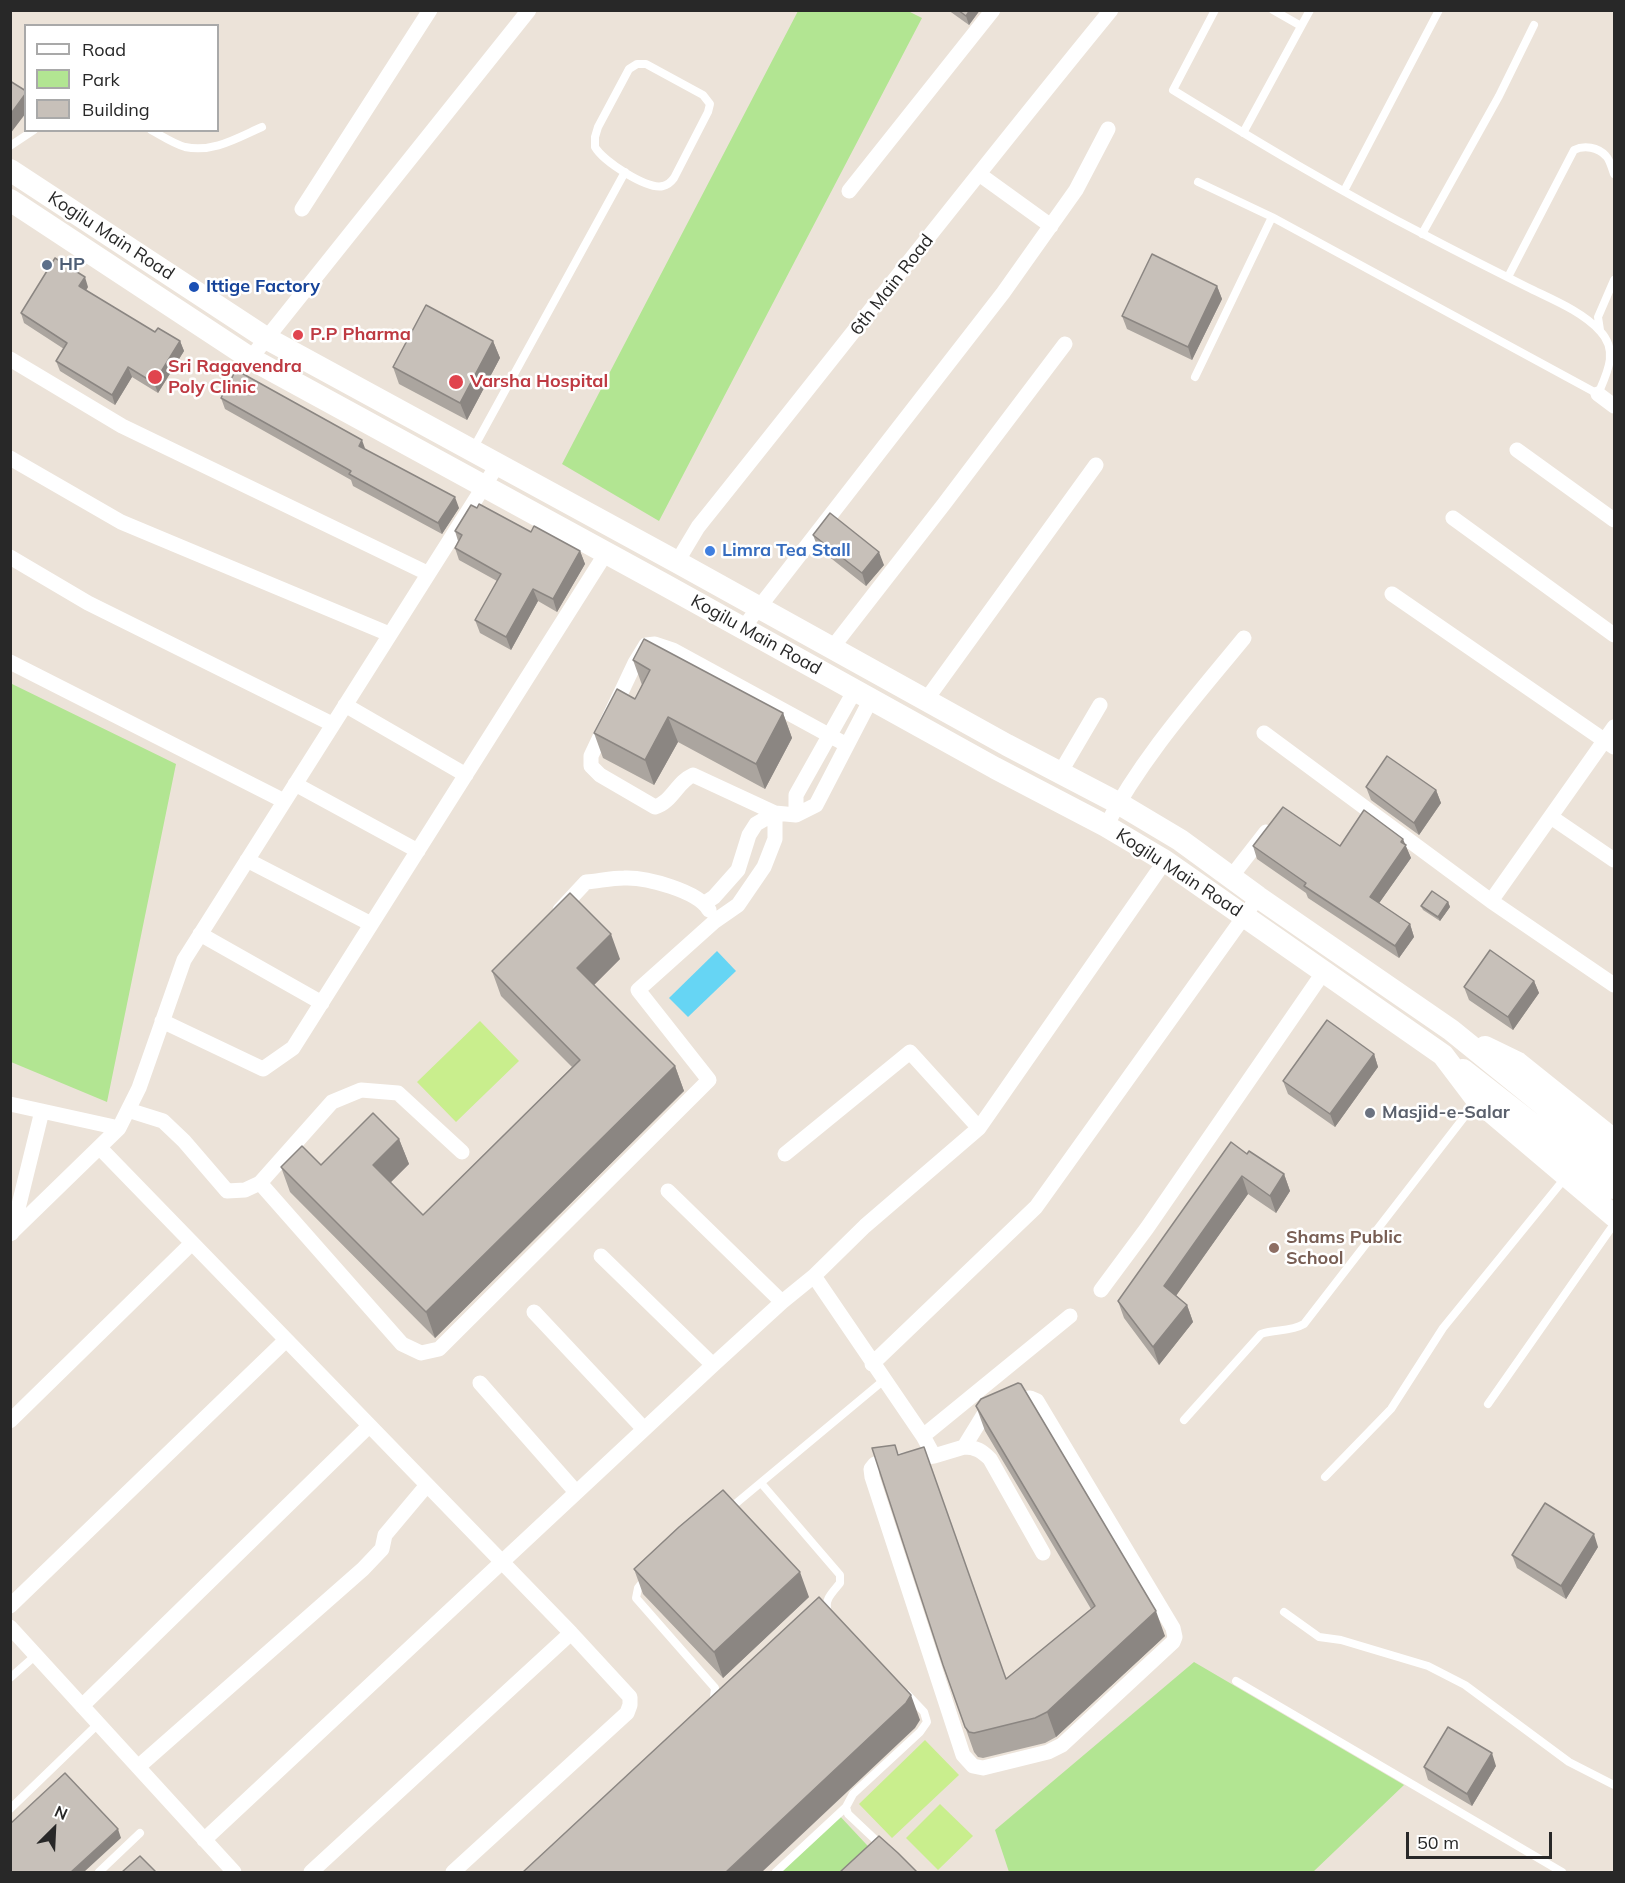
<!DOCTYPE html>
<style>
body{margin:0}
#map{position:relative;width:1625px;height:1883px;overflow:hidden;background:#ece3d9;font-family:Mulish,sans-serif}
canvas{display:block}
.frame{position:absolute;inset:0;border:12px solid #282828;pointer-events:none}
.legend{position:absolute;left:24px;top:24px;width:195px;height:108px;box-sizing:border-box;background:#fff;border:2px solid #a9a9a9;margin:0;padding:8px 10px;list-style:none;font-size:18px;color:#282828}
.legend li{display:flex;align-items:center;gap:12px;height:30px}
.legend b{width:30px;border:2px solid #a9a9a9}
.north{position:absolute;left:24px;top:1799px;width:60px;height:60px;-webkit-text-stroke:4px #fff;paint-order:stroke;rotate:24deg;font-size:16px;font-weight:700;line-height:24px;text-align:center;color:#282828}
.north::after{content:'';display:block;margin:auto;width:21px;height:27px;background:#282828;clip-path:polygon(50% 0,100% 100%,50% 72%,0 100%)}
.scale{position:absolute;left:1406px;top:1832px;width:146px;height:27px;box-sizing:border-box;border:3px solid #282828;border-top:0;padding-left:8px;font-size:18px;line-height:21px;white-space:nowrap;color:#282828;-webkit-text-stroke:4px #fff;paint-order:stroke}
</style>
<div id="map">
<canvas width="1625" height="1883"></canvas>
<div class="frame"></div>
<ul class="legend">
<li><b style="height:8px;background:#fff"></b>Road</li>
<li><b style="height:16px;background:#b2e592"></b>Park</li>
<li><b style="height:16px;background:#c7c0b9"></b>Building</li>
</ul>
<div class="north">N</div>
<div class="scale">50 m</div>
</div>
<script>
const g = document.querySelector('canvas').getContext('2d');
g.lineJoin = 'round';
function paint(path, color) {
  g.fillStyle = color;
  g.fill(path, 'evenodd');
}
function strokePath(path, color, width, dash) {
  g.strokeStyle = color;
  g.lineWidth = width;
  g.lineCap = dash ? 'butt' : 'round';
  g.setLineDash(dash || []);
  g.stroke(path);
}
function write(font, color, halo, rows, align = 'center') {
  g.font = font + ' Mulish,sans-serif';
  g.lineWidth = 5;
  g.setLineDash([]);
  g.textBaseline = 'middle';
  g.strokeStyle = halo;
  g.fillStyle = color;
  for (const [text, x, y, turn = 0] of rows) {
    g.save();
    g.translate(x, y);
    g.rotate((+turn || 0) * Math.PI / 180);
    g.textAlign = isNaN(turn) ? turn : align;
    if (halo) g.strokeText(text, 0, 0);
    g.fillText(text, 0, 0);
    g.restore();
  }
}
paint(new Path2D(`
 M798,11h110l14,7 -263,503 -97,-57z
 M10,683l166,81 -69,338 -96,-40z
 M1194,1662l210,123 -91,87h-304l-14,-42z
 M837,1813l43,46 -14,13h-93z`), '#b2e592');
paint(new Path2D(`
 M480,1021l39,40 -63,61 -39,-40z
 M925,1740l34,35 -67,63 -33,-34z
 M940,1804l33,32 -35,34 -32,-32z`), '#c9ee8d');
paint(new Path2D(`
 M717,951l19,20 -48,46 -19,-19z`), '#66d5f4');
strokePath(new Path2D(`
 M1273,10l28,16
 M637,64h9l57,31 7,9 -2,8 -34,66c-3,4 -6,7 -11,8 -16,4 -60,-25 -68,-39v-10l3,-10 31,-58z
 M151,130c11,6 23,14 34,17 28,6 52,-9 77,-20
 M1243,133l67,-123
 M10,146l24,-16
 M1198,182l74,35 326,177c9,-21 21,-43 2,-63 -18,-20 -49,-32 -73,-44 -34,-17 -68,-34 -102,-52 -86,-44 -169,-94 -252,-145l42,-80
 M1344,191l95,-181
 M1422,234l77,-138 35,-71
 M1508,277l66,-127c10,-5 24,-3 32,6 4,4 6,13 8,18
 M1600,330l-2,-13 16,-37
 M1195,377l77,-160
 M473,449l152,-277
 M1488,1404l126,-180
 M1184,1420l77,-86c15,-5 29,-2 43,-10l171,-221
 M1325,1477l66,-68 52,-81 122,-150
 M761,1483l79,92v8c-7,9 -17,17 -12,29
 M728,1510l156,-130
 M645,1579l-7,9 -2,10 79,90 -1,10 -2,4
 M1284,1612l35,25 22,3 87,26 37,19 104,77 45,23
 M10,1678l26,-23
 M1236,1681l326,191
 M10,1809l88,-85
 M882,1846l-34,-32 -2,-7 7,-13 67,-62 7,-10 -3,-10 -17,-18
 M99,1872l41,-39
 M776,1872l70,-65`), '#fff', 8);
strokePath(new Path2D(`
 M979,174l72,52
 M849,191l144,-181
 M302,209l128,-199
 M10,359l112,67 305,147
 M250,359l279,-349
 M1598,394l16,12
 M1517,450l97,70
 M10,458l111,64 268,112
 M1453,518l161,117
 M10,557l78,46 244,121
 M677,562l21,-35c138,-172 273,-346 413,-517
 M1392,594l222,153
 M743,628l260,-335 73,-103 32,-61
 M832,648l112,-144 121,-160
 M10,662l274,139
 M926,700l170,-235
 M345,705l121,70
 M1264,733l227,168 123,84
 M847,745l-174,-95 -18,-6 -9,1 -11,18 -44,93v10l9,9 55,32c17,-5 22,-25 38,-32l82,38 21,2 20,-10 55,-106
 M1060,773l40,-68
 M295,784l123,67
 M796,815v-20l59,-105
 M1551,817l63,43
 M1106,826c36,-69 89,-128 138,-188
 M247,860l124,64
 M1231,877l35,-45
 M1491,901l123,-174
 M560,910l26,-28c13,-1 25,-4 38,-4 22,-1 74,13 85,32
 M200,934l122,69
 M162,1021l101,48 30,-21 313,-495
 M10,1104l109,24
 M128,1110l35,11 21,20 43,50 18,-1 15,-7
 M100,1148l471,485 59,64v8l-3,8 -174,159
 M462,1152l-64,-59 -37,-3 -29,12 -72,81 142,161 19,9 18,-4 270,-269 -71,-90 77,-69 23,-16 26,-38 11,-28v-26l-19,11 -7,11 -11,35 -24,27 -9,6
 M785,1154l125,-102 69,76
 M668,1191l114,111
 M12,1233l30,-122
 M10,1234l109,-106 20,-40 45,-128 314,-496
 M601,1256l112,109
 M814,1276l109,160 11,20 30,-9 19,-31 41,-17 6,-1 7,3 136,227 2,9 -2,5 -111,103 -14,7 -65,16 -10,-2 -10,-11 -91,-278 -1,-8 4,-5 59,-8
 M1101,1290l46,-62 178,-258
 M534,1312l110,117
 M872,1364l164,-157 222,-310
 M480,1383l96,109
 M10,1421l182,-178
 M923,1436l147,-120
 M964,1447c12,0 18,4 26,12l53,94
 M10,1606l276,-266
 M10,1627l224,245
 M82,1706l287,-280
 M138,1767l225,-198 19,-20 3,-14 42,-50
 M204,1840l509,-475 69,-63 32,-26 51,-50 114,-98 186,-267
 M311,1872l260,-239`), '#fff', 15);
strokePath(new Path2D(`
 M10,170l256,168 411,224 330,183 111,58 62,37 78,57 193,133 163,132
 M10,200l243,160 412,225 330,183 111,58 59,35 278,194 34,45 137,116
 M1485,1047l33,16 96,77
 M1463,1070l151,118`), '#fff', 22);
paint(new Path2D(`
 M948,10h32l-11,15z
 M1217,286l5,13 -30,61 -65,-31 -5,-13z
 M88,287l-2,4 69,41 25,9 4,10 -26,42 -26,-16 -17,28 -55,-34 -4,-10 8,-12 -40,-26 -3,-10z
 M493,341l7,17 -33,62 -68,-36 -6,-17z
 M221,398l144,51 94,59 -17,26 -89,-48 -2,-6 -126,-71z
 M455,531l76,1 49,19 5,13 -28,48 -19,-11 -27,49 -31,-17 -5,-13 22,-39 -38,-21 -4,-12 3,-7z
 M813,535l71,30 -18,21 -48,-38z
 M633,660l150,53 9,25 -27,51 -87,-47 -24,43 -51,-27 -9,-25 41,-34 7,-14z
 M1366,787l70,3 5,13 -22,32 -48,-35z
 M1405,845l6,13 -32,45 31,21 4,13 -15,21 -91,-60 -2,-5 -49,-34 -4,-13z
 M1448,902l2,5 -10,14 -17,-11 -2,-4z
 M620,959l-26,26 81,81 9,25 -249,247 -145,-146 -9,-25 40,-2 78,-26 10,25 -18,18 32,33 149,-148 -71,-71 -9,-25z
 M1534,981l5,12 -26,37 -44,-30 -5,-13z
 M1374,1054l4,13 -43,60 -47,-33 -5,-13z
 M1247,1154l37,20 6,17 -14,22 -28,-19 -72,101 11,10 6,17 -34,43 -35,-47 -6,-17z
 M976,1406l189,230 -109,101 -11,6 -62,15 -5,-1 -4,-5 -31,-87 -44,-210 107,224 85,-70 -106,-178z
 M1598,1547l-32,52 -49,-31 -5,-13z
 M634,1569l175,28 -86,81 -80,-84z
 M1496,1766l-24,40 -44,-26 -4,-13z`), '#aba59f');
paint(new Path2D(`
 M970,10h10l-11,15 -3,-9z
 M26,93v20l-16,21v-19z
 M85,277l3,10 -6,9 -3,-10z
 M1217,286l5,13 -30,61 -4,-13z
 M180,341l4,10 -26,42 -4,-10z
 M493,341l7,17 -33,62 -7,-17z
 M128,367l4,10 -17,28 -3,-10z
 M362,440l4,11 -7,-5z
 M455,497l4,11 -17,26 -4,-11z
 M580,551l5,13 -28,48 -4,-13z
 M879,552l5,13 -18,21 -4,-13z
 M533,589l5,12 -27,49 -5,-13z
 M783,713l9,25 -27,51 -9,-25z
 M668,717l10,25 -24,43 -9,-25z
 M1436,790l5,13 -22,32 -5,-12z
 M1403,839l8,19 -36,51 -5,-12z
 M1448,902l2,5 -10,14 -2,-4z
 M1410,924l4,13 -15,21 -4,-12z
 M611,934l9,25 -34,34 -9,-25z
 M1534,981l5,12 -26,37 -5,-13z
 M1374,1054l4,13 -43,60 -5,-13z
 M675,1066l9,25 -249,247 -9,-26z
 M399,1139l10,25 -26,26 -10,-25z
 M1284,1174l6,17 -14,22 -6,-17z
 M1242,1176l6,18 -77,109 -7,-17z
 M1187,1305l6,17 -34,43 -6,-18z
 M1594,1534l4,13 -32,52 -5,-13z
 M800,1572l9,25 -86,81 -9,-26z
 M1156,1611l9,25 -109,101 -9,-25z
 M911,1695l9,25 -5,8 -153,144h-36z
 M1492,1753l4,13 -24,40 -5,-12z
 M118,1829l3,9 -37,34h-13z`), '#8b8682');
const building = new Path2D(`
 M958,10h12l-4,6z
 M10,81l16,10v2l-16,22z
 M1152,254l65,32 -29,61 -66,-31z
 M55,258l30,19 -6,9 76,46 3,-4 22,13 -26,42 -26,-16 -16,28 -56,-34 11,-18 -46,-30z
 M426,305l67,36 -33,62 -67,-36z
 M236,370l126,70 -3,6 96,51 -17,26 -89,-49 2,-3 -130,-73z
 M479,504l52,28 3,-6 46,25 -27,48 -20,-10 -27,48 -31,-17 26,-46 -46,-26 7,-13 -7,-4 16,-26 6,3z
 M830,513l49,39 -17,21 -49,-38z
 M644,639l139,74 -27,51 -88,-47 -23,43 -51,-27 23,-44 18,10 15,-29 -17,-10z
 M1387,756l49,34 -22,33 -48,-36z
 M1283,807l57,39 24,-36 39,29 -2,3 5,3 -36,52 40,27 -15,22 -91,-60 2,-3 -53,-37z
 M1432,891l16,11 -10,15 -17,-11z
 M570,893l41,41 -34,34 98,98 -249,246 -145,-145 21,-21 19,19 52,-52 26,26 -26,26 50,50 157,-155 -88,-89z
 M1490,950l44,31 -26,36 -44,-30z
 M1327,1020l47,34 -44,60 -47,-33z
 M1231,1142l16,12 2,-3 35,23 -14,22 -28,-20 -78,110 23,19 -34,42 -35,-46z
 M1018,1383l3,1 135,227 -109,101 -12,6 -61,15 -5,-1 -4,-5 -22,-62 -71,-217 23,-3 3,10 26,-8 82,232 89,-73 -119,-200 5,-7z
 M723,1490l77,82 -86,80 -80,-83 45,-42z
 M1545,1503l49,31 -33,52 -49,-31z
 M819,1597l92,98 -5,8 -180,169h-203z
 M1448,1727l44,26 -25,41 -43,-27z
 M65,1773l53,56 -47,43h-61v-48z
 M879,1836l19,17 19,19h-77z
 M140,1856l16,16h-34z`);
paint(building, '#c7c0b9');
strokePath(building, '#8b8682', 1.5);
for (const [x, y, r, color] of [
 [47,265,6,"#5c6f8a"],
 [194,287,6,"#1a4fb4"],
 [298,335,6,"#e0444e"],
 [155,377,8,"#e0444e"],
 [456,382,8,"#e0444e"],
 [710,551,6,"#3f7fe0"],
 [1370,1113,6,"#6b7280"],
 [1274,1248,6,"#8d6e63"]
]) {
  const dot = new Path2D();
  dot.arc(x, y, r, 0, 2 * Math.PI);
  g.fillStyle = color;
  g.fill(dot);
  strokePath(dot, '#fff', 2);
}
write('18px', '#282828', '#fff', [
 ["Kogilu Main Road",111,236,33],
 ["6th Main Road",892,285,-52],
 ["Kogilu Main Road",756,635,29],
 ["Kogilu Main Road",1179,873,33]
]);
write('bold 18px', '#4e5e75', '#fff', [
 ["HP",59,265]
], 'left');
write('bold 18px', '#164399', '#fff', [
 ["Ittige Factory",206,287]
], 'left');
write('bold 18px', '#be3a42', '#fff', [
 ["P.P Pharma",310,335],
 ["Sri Ragavendra",168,367],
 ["Poly Clinic",168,388],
 ["Varsha Hospital",470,382]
], 'left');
write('bold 18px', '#366cbe', '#fff', [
 ["Limra Tea Stall",722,551]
], 'left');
write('bold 18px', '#5b616d', '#fff', [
 ["Masjid-e-Salar",1382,1113]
], 'left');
write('bold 18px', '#785e54', '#fff', [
 ["Shams Public",1286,1238],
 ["School",1286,1259]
], 'left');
</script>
